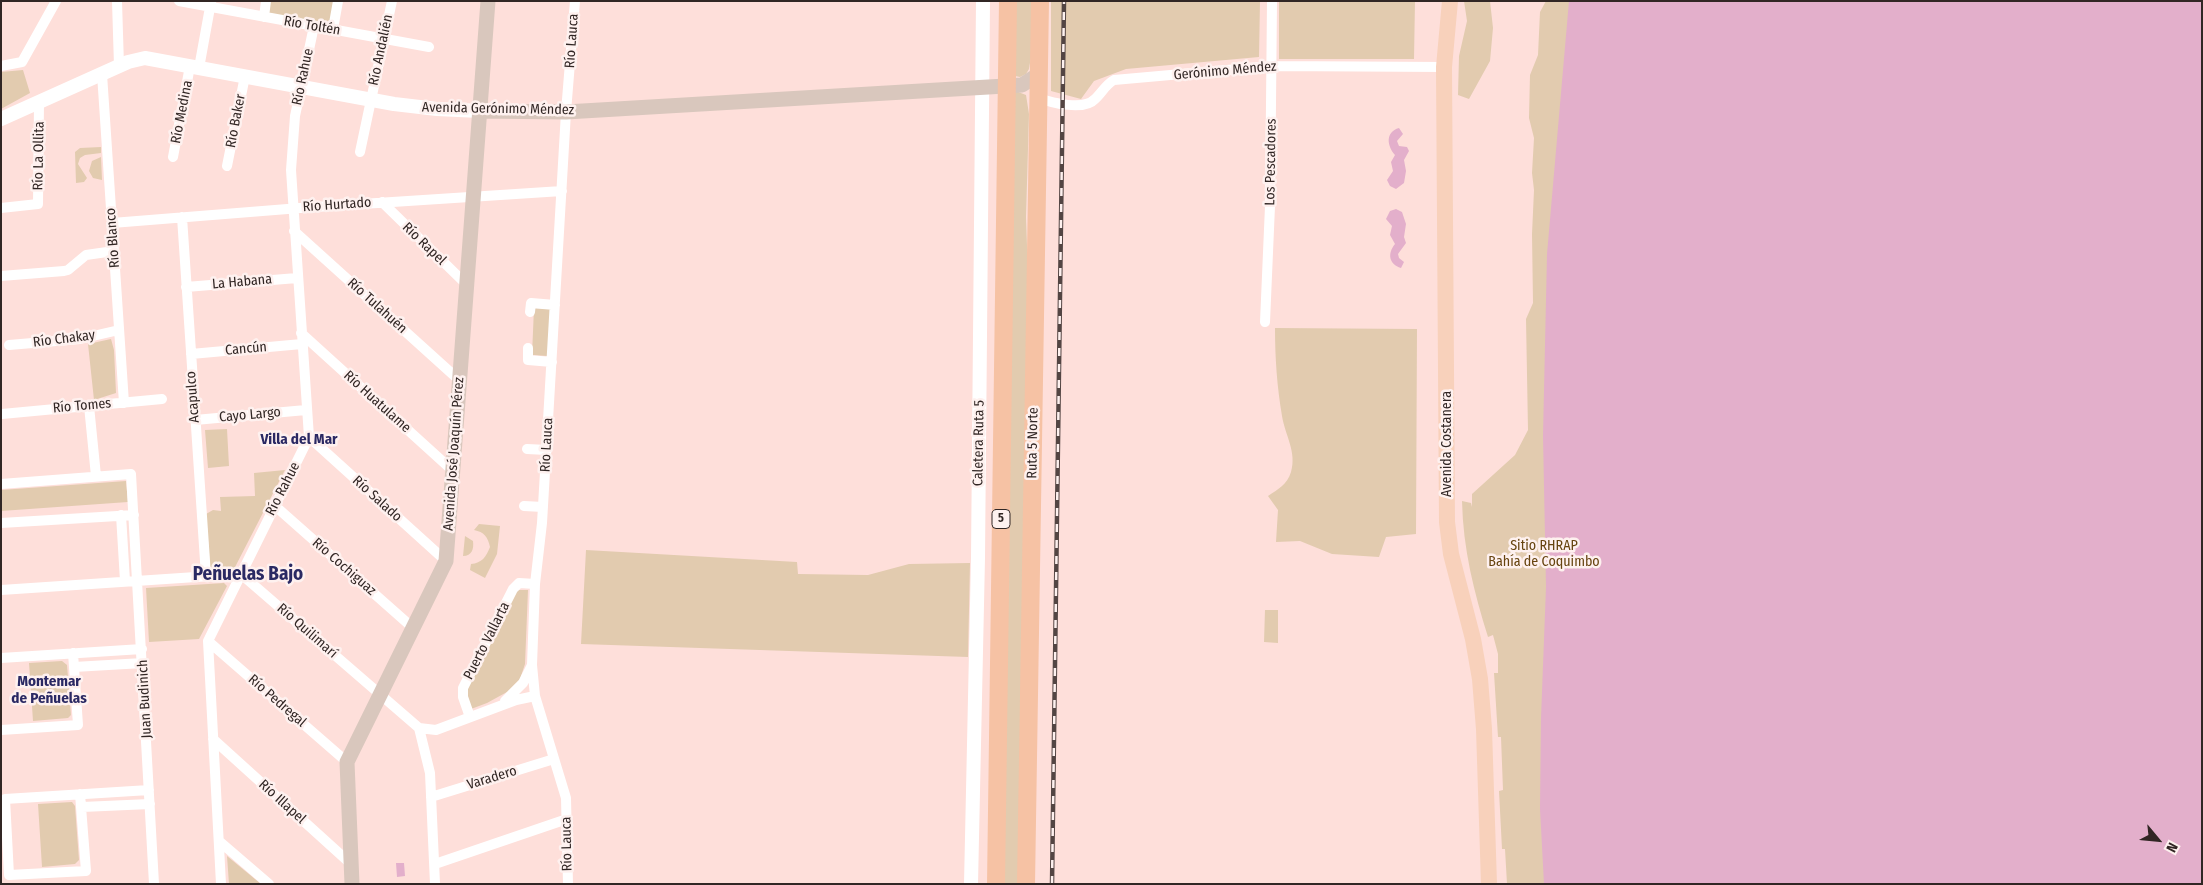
<!DOCTYPE html>
<meta charset="utf-8">
<style>
body{margin:0}
#map{position:relative;width:2203px;height:885px;overflow:hidden;background:#fedfda;font-family:"Fira Sans Condensed",sans-serif}
canvas{display:block}
.frame{position:absolute;inset:0;border:2px solid #312624;pointer-events:none}
.north{position:absolute;left:2133px;top:815px;width:50px;height:50px;-webkit-text-stroke:4px #fef1ef;paint-order:stroke;rotate:118deg;font-size:14px;font-weight:700;line-height:20px;text-align:center;color:#312624}
.north::after{content:'';display:block;margin:auto;width:18px;height:22px;background:#312624;clip-path:polygon(50% 0,100% 100%,50% 72%,0 100%)}
</style>
<div id="map">
<canvas width="2203" height="885"></canvas>
<div class="frame"></div>
<div class="north">N</div>
</div>
<script>
const g = document.querySelector('canvas').getContext('2d');
g.lineJoin = 'round';
function paint(path, color) {
  g.fillStyle = color;
  g.fill(path, 'evenodd');
}
function strokePath(path, color, width, dash) {
  g.strokeStyle = color;
  g.lineWidth = width;
  g.lineCap = dash ? 'butt' : 'round';
  g.setLineDash(dash || []);
  g.stroke(path);
}
function write(font, color, halo, rows, align = 'center') {
  g.font = font + ' "Fira Sans Condensed",sans-serif';
  g.lineWidth = 5;
  g.setLineDash([]);
  g.textBaseline = 'middle';
  g.strokeStyle = halo;
  g.fillStyle = color;
  for (const [text, x, y, turn = 0] of rows) {
    g.save();
    g.translate(x, y);
    g.rotate((+turn || 0) * Math.PI / 180);
    g.textAlign = isNaN(turn) ? turn : align;
    if (halo) g.strokeText(text, 0, 0);
    g.fillText(text, 0, 0);
    g.restore();
  }
}
paint(new Path2D(`
 M270,1h64l-4,24 -62,-11z
 M1015,1h17v49l-3,19 -3,5 -6,3 -5,-1z
 M1051,1h209l-1,56 -133,12 -32,12 -13,18 -30,-8z
 M1279,1h136l-1,58h-135z
 M1464,1h26l3,27 -3,33 -21,38 -11,-4 1,-39 8,-35z
 M1546,1h88l-12,883h-115l-2,-35h-3l-3,-58 4,-1 -2,-53h-3l-4,-64h4v-19l-5,-19 -5,2c-14,-45 -25,-88 -26,-136l9,2 1,4v-13l43,-39 13,-25 -2,-111 7,-16 -1,-69 2,-44 -2,-17 2,-35 -5,-20 1,-43 8,-20 2,-43z
 M23,70l7,23 -29,16v-37z
 M1013,90l13,5 3,19 -3,103 2,57 -7,610h-20z
 M101,147v6l-16,2 -5,3 -2,6 9,14 -3,4 -8,1 -1,-31 5,-4z
 M101,157l1,23 -9,-2 -4,-7 3,-10z
 M534,308l17,1 -3,47 -16,-1z
 M1275,328l142,1 -1,205 -30,3 -7,20 -47,-3 -32,-13 -24,1 2,-32 -10,-14c10,-7 19,-11 23,-24 6,-20 -6,-37 -9,-56 -5,-30 -7,-58 -7,-88z
 M111,339l3,11 2,43 -22,7 -6,-56z
 M227,429l2,37 -21,2 -3,-38z
 M285,470l-52,101h-20l-3,-5 -4,-52 7,-4 8,1 -1,-14 35,-1 -1,-23z
 M126,481l2,21 -127,9v-21z
 M479,524l21,2 -3,28 -12,24 -15,-8 1,-6c11,-1 15,-7 19,-17 -2,-10 -6,-15 -16,-17z
 M465,536l8,5c1,8 -1,15 -10,15z
 M586,550l211,12 1,12 70,1 41,-11 61,-1 -2,94 -387,-13z
 M224,583l3,3 -28,53 -50,3 -3,-54z
 M516,590h12l-3,74 -5,15 -13,13 -20,11 -16,6 -6,-21z
 M1265,610h13v33l-14,-1z
 M62,661l5,4 4,50 -3,3 -35,3 -4,-58z
 M72,802l3,4 4,54 -4,4 -33,3 -4,-63z
 M227,856l34,28h-32z`), '#e2cbaf');
paint(new Path2D(`
 M1569,1h633v883h-658l-4,-75 1,-91 5,-131 -3,-151 4,-182z
 M1399,128l4,6 -6,7 2,5 8,1 2,4 -5,9 2,11 -2,12 -8,6 -6,-3 -3,-6 6,-9 -2,-9 4,-7c-8,-9 -10,-23 4,-27z
 M1396,209l6,3 4,12 -2,13 2,6 -8,11 1,4 5,4 -3,6c-12,-4 -14,-14 -6,-24l-5,-9 2,-9 -6,-7 4,-8z
 M396,863h8l1,13 -8,1z`), '#e3afcb');
strokePath(new Path2D(`
 M117,1l2,65
 M179,1l250,46
 M264,17l2,-16
 M333,29l5,-28
 M1,66l21,-4 34,-61
 M199,68l12,-66
 M102,74l22,329
 M1039,98c13,5 45,13 56,1 7,-6 10,-14 19,-19l158,-14 172,1
 M360,152l32,-151
 M173,157l17,-91
 M227,166l18,-90
 M382,202l84,82
 M1,208l37,-4 1,-102
 M182,217l24,359
 M112,223l188,-15 262,-17
 M294,231l165,149
 M1,276l63,-5 4,-1 18,-15 28,-4
 M186,287l111,-9
 M530,312l1,-9 24,2
 M1265,322l5,-116 2,-205
 M301,333l151,137
 M9,345l71,-6 39,-9
 M528,348v12l24,2
 M191,354l111,-10
 M89,406l7,70
 M2,414l160,-15
 M195,420l111,-10
 M309,437l137,124
 M527,449l20,1
 M1,484l130,-10 23,410
 M274,505l139,123
 M524,506l19,1
 M121,515l4,66
 M1,523l133,-8
 M1,590l240,-16 178,154 17,2 80,-30 19,-4
 M208,641l139,121
 M1,658l141,-9
 M74,667l69,-4
 M505,701l18,-18 9,-18
 M470,717l-7,-20v-9l50,-99 6,-6 16,1
 M419,728l11,45 5,111
 M1,730l77,-5 -5,-72
 M213,739l138,125
 M80,794l6,77 -77,4 -4,-76 144,-9
 M431,797l123,-38
 M82,807l68,-3
 M219,841l50,43
 M435,864l132,-45
 M221,884l-13,-243 101,-204 -18,-267 4,-54 19,-90
 M568,884l-2,-86 -31,-102 -3,-31 3,-81 7,-61 24,-411 9,-111`), '#fff', 10);
strokePath(new Path2D(`
 M1,119l127,-57 17,-4 249,46 43,5 43,2
 M971,884l7,-326 5,-557`), '#fff', 14);
strokePath(new Path2D(`
 M480,111l86,1 456,-27 17,-11
 M352,884l-5,-122 99,-201 42,-560`), '#d9c7bd', 15);
strokePath(new Path2D(`
 M1450,1l-6,66 3,455 4,32 22,85 7,40 4,50 5,155`), '#f8d1bb', 16);
strokePath(new Path2D(`
 M996,884l12,-883
 M1026,884l14,-883`), '#f6c2a4', 18);
const rail = new Path2D(`
 M1052,884l12,-883`);
strokePath(rail, '#534543', 4.5);
strokePath(rail, '#fef1ef', 2.5, [8]);
for (const [x, y, w] of [
 [1001,519,18]
]) {
  const box = new Path2D();
  box.roundRect(x - w / 2, y - 9.5, w, 19, 4);
  g.fillStyle = '#fef1ef';
  g.fill(box);
  strokePath(box, '#312624', 1);
}
write('bold 12px', '#312624', null, [
 ["5",1001,519]
]);
write('14px', '#312624', '#fef1ef', [
 ["Río Toltén",312,26,10],
 ["Río Lauca",572,41,-86],
 ["Río Andalién",381,50,-78],
 ["Gerónimo Méndez",1225,71,-5],
 ["Río Rahue",303,77,-78],
 ["Avenida Gerónimo Méndez",498,109,1],
 ["Río Medina",182,112,-79],
 ["Río Baker",236,121,-79],
 ["Río La Ollita",39,156,-89],
 ["Los Pescadores",1271,162,-89],
 ["Río Hurtado",337,205,-4],
 ["Río Blanco",113,238,-94],
 ["Río Rapel",424,244,44],
 ["La Habana",242,282,-5],
 ["Río Tulahuén",377,306,42],
 ["Río Chakay",64,339,-7],
 ["Cancún",246,349,-5],
 ["Acapulco",193,397,-94],
 ["Río Huatulame",377,402,42],
 ["Río Tomes",82,406,-5],
 ["Cayo Largo",250,415,-5],
 ["Caletera Ruta 5",979,443,-89],
 ["Ruta 5 Norte",1033,443,-89],
 ["Avenida Costanera",1447,444,-90],
 ["Río Lauca",547,445,-87],
 ["Avenida José Joaquín Pérez",454,454,-86],
 ["Río Rahue",283,489,-63],
 ["Río Salado",377,499,42],
 ["Río Cochiguaz",344,567,41],
 ["Río Quilimarí",307,631,41],
 ["Puerto Vallarta",487,641,-63],
 ["Juan Budinich",145,699,-93],
 ["Río Pedregal",277,701,41],
 ["Varadero",492,778,-17],
 ["Río Illapel",282,802,42],
 ["Río Lauca",567,844,-91]
]);
write('14px', '#67440f', '#fef1ef', [
 ["Sitio RHRAP",1544,546],
 ["Bahía de Coquimbo",1544,562]
]);
write('bold 15px', '#2a2963', '#fef1ef', [
 ["Villa del Mar",299,440],
 ["Montemar",49,682],
 ["de Peñuelas",49,699]
]);
write('bold 19px', '#2a2963', '#fef1ef', [
 ["Peñuelas Bajo",248,575]
]);
</script>
